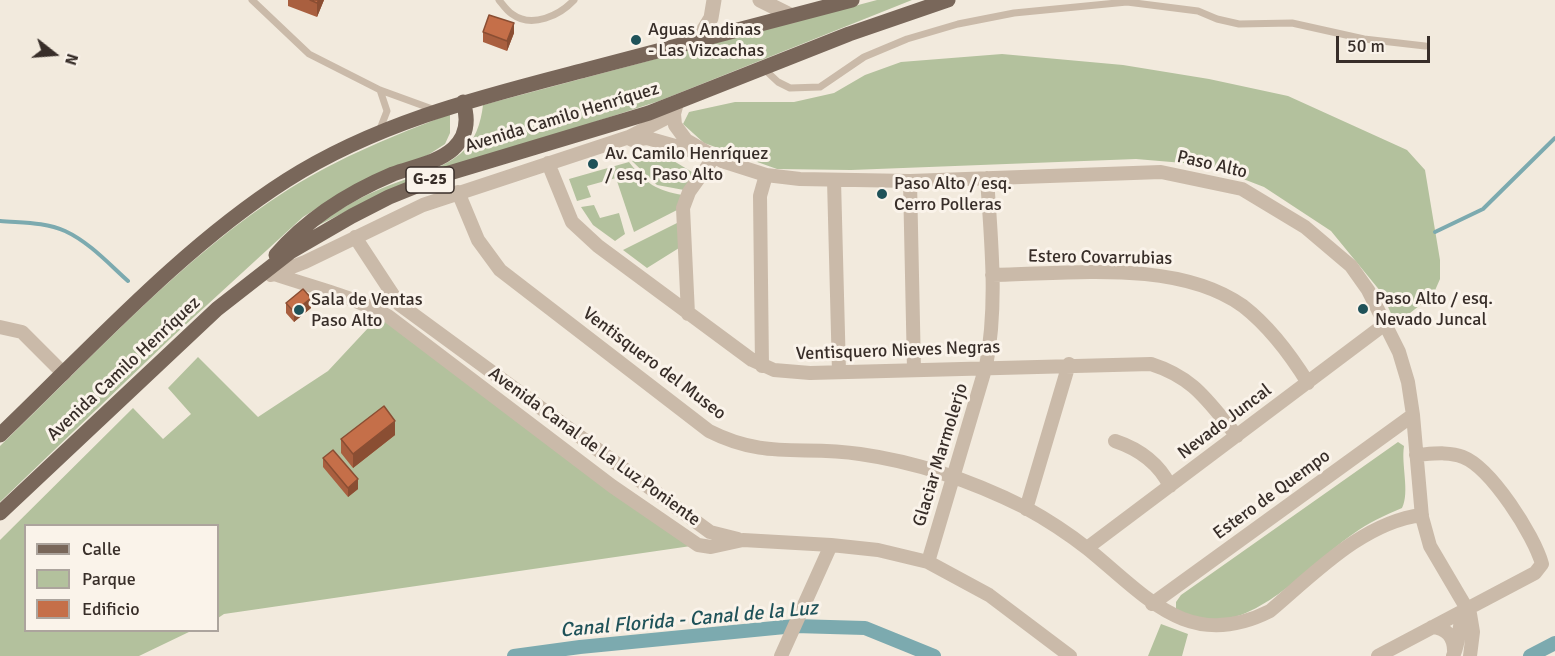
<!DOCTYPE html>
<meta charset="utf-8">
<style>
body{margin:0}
#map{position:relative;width:1555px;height:656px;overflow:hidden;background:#f2eadd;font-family:Signika,sans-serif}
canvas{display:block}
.legend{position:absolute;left:24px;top:524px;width:195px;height:108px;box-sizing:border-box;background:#faf3ea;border:2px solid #aca49d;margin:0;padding:8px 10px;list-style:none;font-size:18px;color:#382e29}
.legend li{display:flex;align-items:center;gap:12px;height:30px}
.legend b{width:30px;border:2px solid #aca49d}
.north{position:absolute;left:24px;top:24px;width:60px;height:60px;-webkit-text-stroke:4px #faf3ea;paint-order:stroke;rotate:107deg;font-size:16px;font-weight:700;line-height:24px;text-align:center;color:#382e29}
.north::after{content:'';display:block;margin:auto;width:21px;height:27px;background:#382e29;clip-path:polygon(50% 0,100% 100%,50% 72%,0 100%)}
.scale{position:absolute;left:1336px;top:36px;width:94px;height:27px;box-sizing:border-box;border:3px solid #382e29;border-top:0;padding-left:8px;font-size:18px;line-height:21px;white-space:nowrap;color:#382e29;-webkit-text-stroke:4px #faf3ea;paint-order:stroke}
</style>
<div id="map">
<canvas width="1555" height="656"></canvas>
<ul class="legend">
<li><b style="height:8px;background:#79675a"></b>Calle</li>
<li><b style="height:16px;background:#b3c19d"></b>Parque</li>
<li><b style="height:16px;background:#c56f49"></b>Edificio</li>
</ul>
<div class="north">N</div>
<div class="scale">50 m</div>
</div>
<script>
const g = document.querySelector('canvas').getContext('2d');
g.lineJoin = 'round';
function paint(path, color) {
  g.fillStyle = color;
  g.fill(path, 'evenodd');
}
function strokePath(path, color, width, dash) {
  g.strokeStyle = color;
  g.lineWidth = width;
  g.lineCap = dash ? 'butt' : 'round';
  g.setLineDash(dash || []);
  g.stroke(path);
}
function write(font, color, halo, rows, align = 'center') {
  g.font = font + ' Signika,sans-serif';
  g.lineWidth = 6;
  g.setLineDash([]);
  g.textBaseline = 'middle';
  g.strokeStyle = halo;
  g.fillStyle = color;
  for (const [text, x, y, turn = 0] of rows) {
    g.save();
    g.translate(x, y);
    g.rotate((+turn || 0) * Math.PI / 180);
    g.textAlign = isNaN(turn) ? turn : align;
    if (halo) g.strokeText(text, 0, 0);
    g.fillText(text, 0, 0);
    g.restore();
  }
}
paint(new Path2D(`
 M877,0h35l-253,101 -264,86 -78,39c21,-16 43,-29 68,-39 24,-10 54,-16 75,-33 15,-12 21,-31 23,-49z
 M1002,54l121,11 86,14 79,17 119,54 18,20 15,90v19l-7,16 -37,29 -15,-32 -50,-61 -67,-44 -57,-22 -71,-6 -285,11 -74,-1 -73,-26 -21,-19 6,-12 46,-10h59l40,-9 31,-18 36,-13z
 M450,114v19l-5,11 -17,11 -90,40 -35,22 -132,121 -171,164v-56c89,-85 185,-192 289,-257 53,-33 104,-53 161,-75z
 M657,151l35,21 3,4 -11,14 -27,-5 -25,-24z
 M629,162c16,21 28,29 54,33l-6,15 -43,22 -18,-54 -29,8 4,11 -14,4 -8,-22z
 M594,205l6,13 19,-5 6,21 -10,7 -22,-16 -12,-18z
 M679,222v26l-32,20 -24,-18z
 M383,312l308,234 -467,68 -6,4v-92h-192v104l165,1 -52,25h-139v-116l133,-132 30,31 28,-25 -23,-26 30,-31 60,60 70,-46z
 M1398,442l6,4c-3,19 6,46 -2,62 -17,7 -34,15 -49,26 -47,32 -113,117 -177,75v-7l5,-7z
 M1161,624l27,10 -6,22h-34z`), '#b3c19d');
strokePath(new Path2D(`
 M0,221c21,2 45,1 65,10 24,11 44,33 63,50
 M1435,232l48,-23 72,-71`), '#7caaaf', 4);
strokePath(new Path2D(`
 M514,656l66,-9 215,-21 70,2 69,28
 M1530,656l25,-13`), '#7caaaf', 14);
strokePath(new Path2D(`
 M252,0l57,54 71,36 55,20
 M499,0c4,5 8,11 13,14 20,15 48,1 62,-14
 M763,68l15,14 12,6 30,-1 44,-30 43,-18 51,-15 56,-11 113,-11 71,9 19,8 22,5 53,-1 72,16 61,7
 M380,90l7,21 -7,18`), '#cabaa9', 7);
strokePath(new Path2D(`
 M677,103l-3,11 1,11 11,15 36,21 44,14 34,4 110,2 251,-9 81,17 63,38 46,39 17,24 31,62 9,30 5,33 9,102 8,29 40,68 3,18 -3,24
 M632,140l15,-2 53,15
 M548,163l24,59 26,24 154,114 22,10 36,3 341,-9c44,14 57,38 86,72
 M834,180l5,192
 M910,181l4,189
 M458,192l20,48 22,30 209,161c57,29 93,14 151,23 57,8 112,27 164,53 22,12 45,27 64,42 59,48 101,103 182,62 44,-37 93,-89 152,-96
 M355,237l44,67 311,228 28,7
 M274,274c38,13 78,22 114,42l224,170 86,59 13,2 32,-7 88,5 47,5 50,12 61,33 81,61
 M271,275l34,-13 118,-57 206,-68 45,-23
 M992,275c78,-1 185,-16 251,31 27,21 47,48 65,77
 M688,314l-5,-106 6,-16 25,-35
 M0,327l22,5 42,42
 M762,366l-2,-170 6,-21
 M1115,441c24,8 43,21 55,45
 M1026,509l43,-145
 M1087,548l298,-224
 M928,562l58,-196c12,-62 5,-125 1,-188
 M1152,604l261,-189
 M1432,627c16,1 23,11 22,27
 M781,656l50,-111
 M1378,656l157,-83 7,-9c-8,-29 -51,-96 -79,-107 -14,-6 -32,-3 -47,-2
 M1453,656c8,-16 4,-34 14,-49`), '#cabaa9', 14);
strokePath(new Path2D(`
 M760,0l32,16
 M697,41l14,-23 3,-18`), '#cabaa9', 15);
strokePath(new Path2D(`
 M276,255c32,-37 72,-62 117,-81 19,-7 44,-11 60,-25 14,-13 16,-29 10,-47
 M0,435c90,-86 182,-188 287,-255 91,-58 194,-83 298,-110 89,-23 178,-46 267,-70
 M0,513l217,-204 73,-57 62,-36 37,-19 57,-23 203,-61 200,-79 99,-34`), '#79675a', 15);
paint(new Path2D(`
 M288,0h36l-7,17 -29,-11z
 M483,32l31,1 -7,18 -24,-9z
 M286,303l25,5 -17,14 -8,-9z
 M395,435l-42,33 -12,-15v-14z
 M323,458l35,31 -10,8 -25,-30z`), '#a95f3f');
paint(new Path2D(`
 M319,0h5l-7,17v-14z
 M514,23v10l-7,18v-10z
 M311,298v10l-17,14v-10z
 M395,421v14l-42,33v-14z
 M358,479v10l-10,8v-9z`), '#8a4e33');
const building = new Path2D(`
 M310,0h9l-2,3z
 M489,15l25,8 -7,18 -24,-9z
 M303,289l8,9 -17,14 -8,-9z
 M384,406l11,15 -42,33 -12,-15z
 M333,450l25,29 -10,9 -25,-30z`);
paint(building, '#c56f49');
strokePath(building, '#8a4e33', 1.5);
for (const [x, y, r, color] of [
 [636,40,6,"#1f5259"],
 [593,164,6,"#1f5259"],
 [882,194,6,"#1f5259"],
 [1363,309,6,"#1f5259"],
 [299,310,6,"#1f5259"]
]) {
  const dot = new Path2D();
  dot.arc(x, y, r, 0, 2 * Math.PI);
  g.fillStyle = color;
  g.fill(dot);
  strokePath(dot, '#faf3ea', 2);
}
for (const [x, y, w] of [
 [430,180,48]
]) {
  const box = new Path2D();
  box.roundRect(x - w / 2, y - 13, w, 26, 4.5);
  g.fillStyle = '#faf3ea';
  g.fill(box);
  strokePath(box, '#382e29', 1.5);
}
write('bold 16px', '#382e29', null, [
 ["G-25",430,180]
]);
write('18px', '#382e29', '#faf3ea', [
 ["Aguas Andinas",648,30],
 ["- Las Vizcachas",648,51],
 ["Av. Camilo Henríquez",605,154],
 ["/ esq. Paso Alto",605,175],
 ["Paso Alto / esq.",894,184],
 ["Cerro Polleras",894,205],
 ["Paso Alto / esq.",1375,299],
 ["Nevado Juncal",1375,320],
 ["Sala de Ventas",311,300],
 ["Paso Alto",311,321]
], 'left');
write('18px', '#382e29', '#faf3ea', [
 ["Avenida Camilo Henríquez",562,118,-17],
 ["Paso Alto",1212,165,13],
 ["Estero Covarrubias",1100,258,1],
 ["Ventisquero Nieves Negras",898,351,-2],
 ["Ventisquero del Museo",654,364,37],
 ["Avenida Camilo Henríquez",124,369,-43],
 ["Nevado Juncal",1225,422,-37],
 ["Avenida Canal de La Luz Poniente",594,447,36],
 ["Glaciar Marmolerjo",941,455,-73],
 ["Estero de Quempo",1272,495,-36]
]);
write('italic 20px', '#1f5259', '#faf3ea', [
 ["Canal Florida - Canal de la Luz",689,620,-5]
]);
</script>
